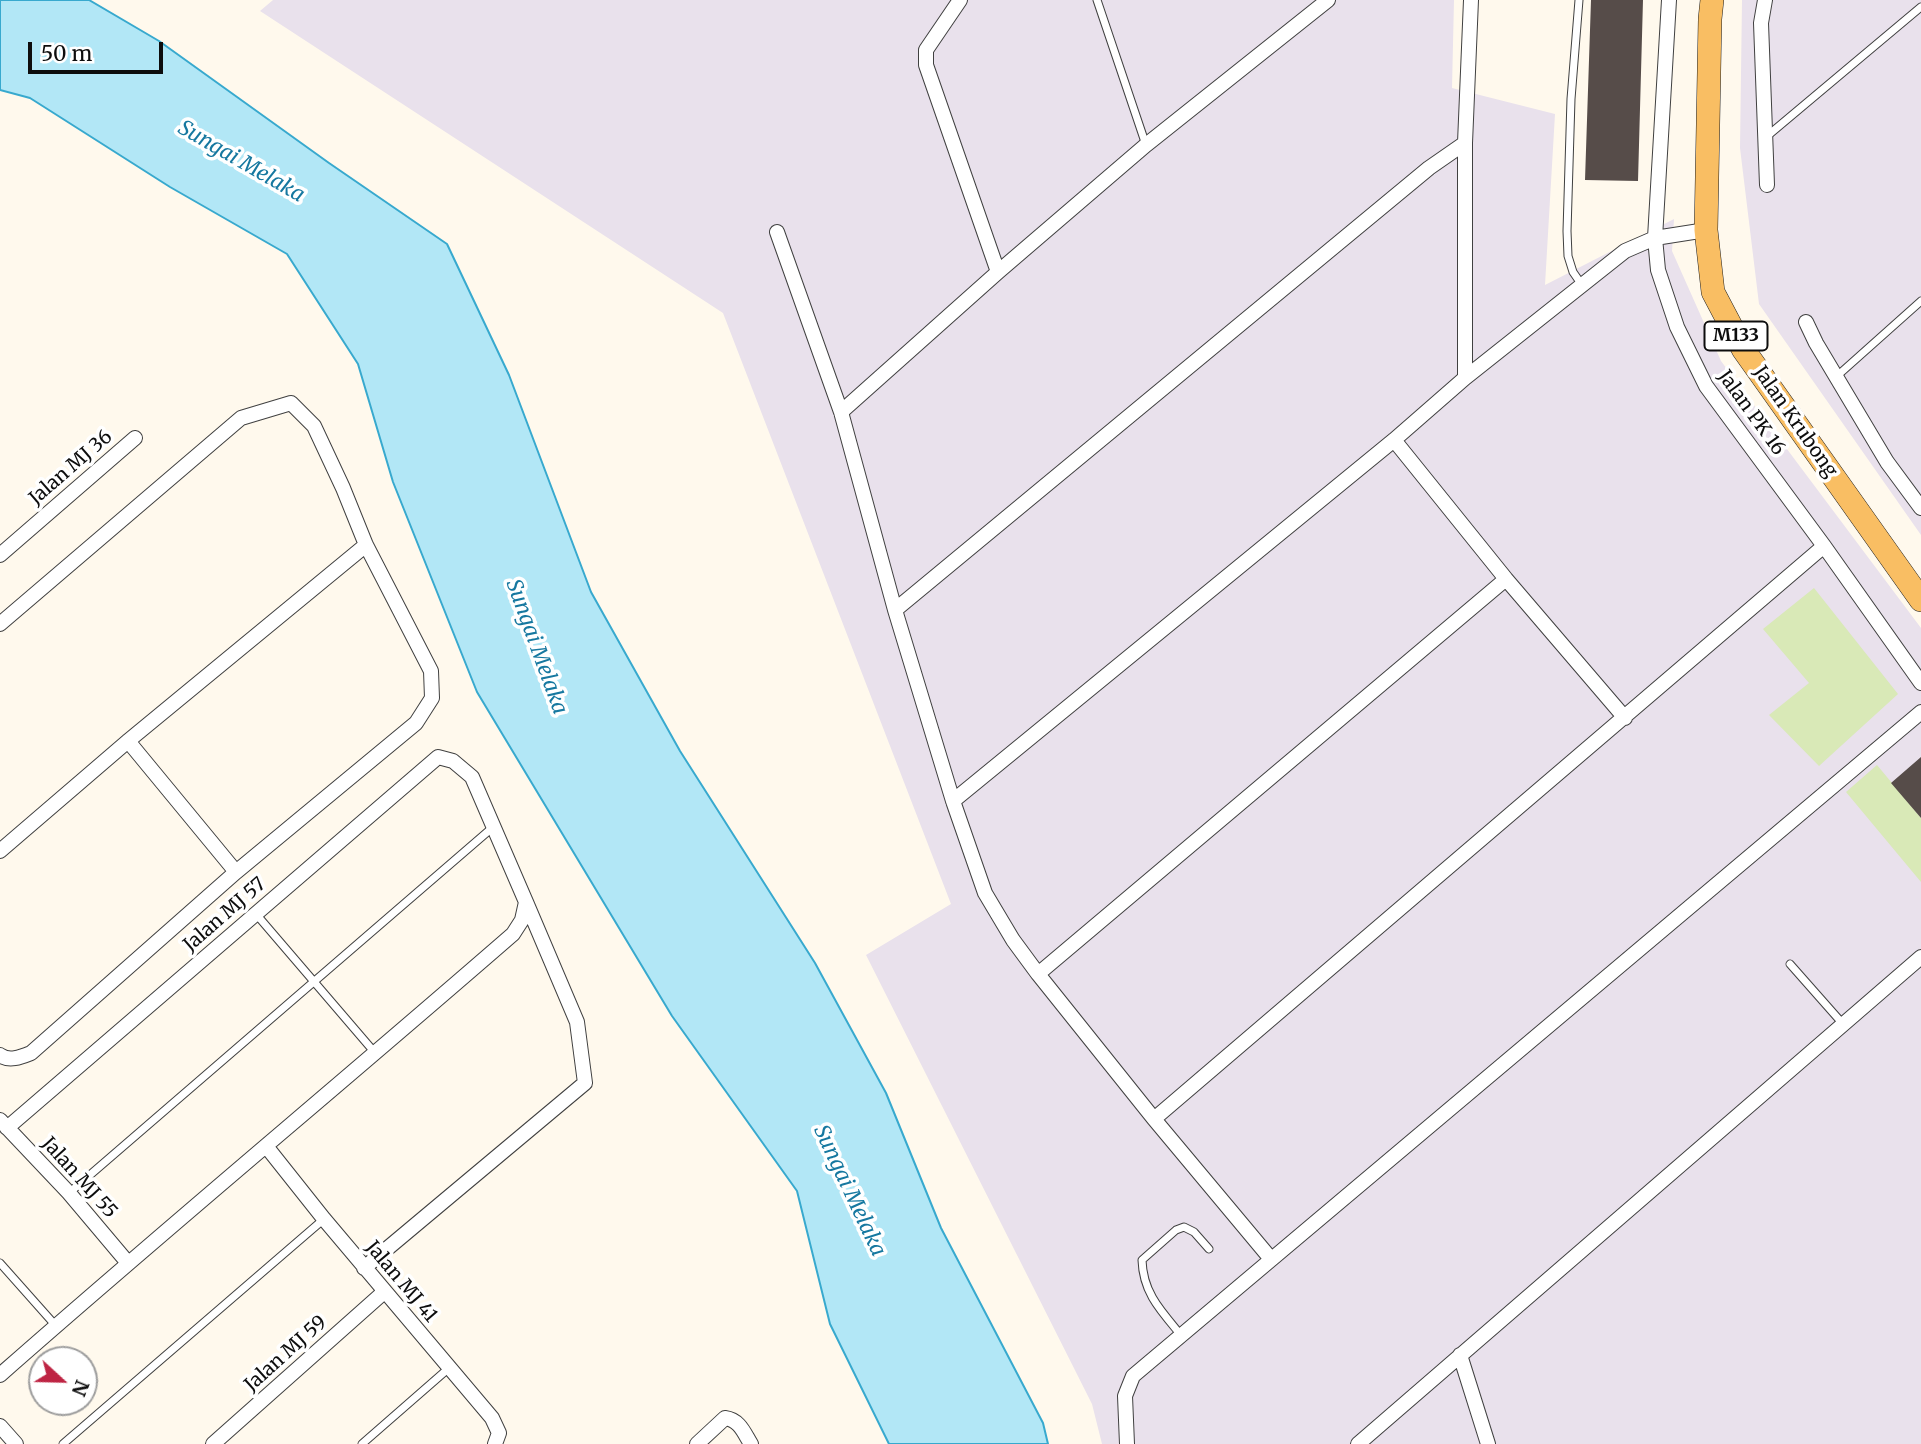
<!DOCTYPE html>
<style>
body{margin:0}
#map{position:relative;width:1921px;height:1444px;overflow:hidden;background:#fff9ed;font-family:Merriweather,serif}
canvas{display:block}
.north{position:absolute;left:28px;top:1346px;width:70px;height:70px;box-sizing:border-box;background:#fff;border:2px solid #9e9e9e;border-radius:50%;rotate:112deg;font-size:19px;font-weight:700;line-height:28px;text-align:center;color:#0d0d0d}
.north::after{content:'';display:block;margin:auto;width:24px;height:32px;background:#be2443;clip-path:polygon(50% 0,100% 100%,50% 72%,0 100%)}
.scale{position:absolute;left:28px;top:42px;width:135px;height:32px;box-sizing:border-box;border:4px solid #0d0d0d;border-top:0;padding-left:9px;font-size:21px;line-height:24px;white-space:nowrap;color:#0d0d0d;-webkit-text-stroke:5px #fff;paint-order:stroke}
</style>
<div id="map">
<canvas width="1921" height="1444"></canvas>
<div class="north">N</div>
<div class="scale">50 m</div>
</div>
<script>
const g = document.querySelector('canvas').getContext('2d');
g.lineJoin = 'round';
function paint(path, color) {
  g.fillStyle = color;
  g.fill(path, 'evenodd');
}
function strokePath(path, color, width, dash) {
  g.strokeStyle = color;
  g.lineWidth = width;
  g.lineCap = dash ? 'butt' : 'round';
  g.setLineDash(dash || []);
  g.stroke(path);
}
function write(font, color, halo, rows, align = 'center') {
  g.font = font + ' Merriweather,serif';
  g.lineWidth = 7;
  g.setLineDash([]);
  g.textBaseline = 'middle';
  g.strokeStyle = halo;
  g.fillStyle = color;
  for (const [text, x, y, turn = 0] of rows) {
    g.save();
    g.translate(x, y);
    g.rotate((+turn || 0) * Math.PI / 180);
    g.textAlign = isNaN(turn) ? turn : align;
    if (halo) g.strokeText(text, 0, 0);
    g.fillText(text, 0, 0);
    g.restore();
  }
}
paint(new Path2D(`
 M273,0h1181l-2,88 103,26 -10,171 129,-66 -2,32 49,110 200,267v816h-819l-10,-40 -226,-449 85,-51 -228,-591 -463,-302z
 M1742,0h179v535l-162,-231 -19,-156z`), '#e9e1ec');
paint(new Path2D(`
 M1814,588l84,106 -79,72 -50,-51 40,-32 -46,-54z
 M1877,765l44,53v64l-75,-90z`), '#d9e9b7');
const water = new Path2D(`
 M0,0h89l70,41 170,122 118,81 62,131 82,217 89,159 135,212 71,130 55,135 102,195 5,21h-159l-59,-120 -33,-133 -125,-175 -195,-324 -84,-210 -35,-118 -71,-110 -117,-67 -140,-89 -30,-8z`);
paint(water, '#b2e7f6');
strokePath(water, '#38a9ce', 2);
paint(new Path2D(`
 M1591,0h52l-5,181 -53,-1z
 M1921,757v61l-30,-35z`), '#564c49');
const lane = new Path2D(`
 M1097,0l49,145
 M1579,0l-8,99 -4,132 1,25 5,16 9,13
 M1766,137l155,-130
 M1837,376l84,-75
 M256,914l120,140
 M1790,964l53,60
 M69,1193l423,-365
 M0,1263l56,63
 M1181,1335c-20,-24 -38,-42 -39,-75l34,-30 8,-3 10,5 15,17
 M63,1444l261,-225
 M362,1444l87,-76`);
const street = new Path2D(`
 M960,0l-34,50v15l72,207
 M1669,0l-14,238 3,32 19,57 29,59 118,160 97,137
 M1765,0l-4,23 6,162
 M777,232l64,180 54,198 58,191 32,92 28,47 25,34 116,145 117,140
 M1806,322l10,21 71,119 34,46
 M1465,378v-235l6,-143
 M841,412l157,-140 148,-127 182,-145
 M1394,440l112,139 119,139
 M0,555l135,-117
 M895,610l534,-442 36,-25
 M0,624l241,-206 50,-15 23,23 29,62 23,57 65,126 1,27 -16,25 -180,149 -205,181c-10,4 -22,9 -31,2
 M128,741l108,131
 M953,801l441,-361 71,-62 160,-127 30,-13 51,-8
 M0,851l128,-110 238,-196
 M1038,974l468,-395
 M1154,1119l670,-573
 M0,1120l69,73 59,70
 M266,1146l58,73 168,199 7,15 -4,11
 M364,1268l221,-185 -8,-61 -51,-120
 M1460,1355l28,89
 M0,1375c169,-149 343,-293 513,-441l9,-14 4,-18 -54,-125 -19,-16 -15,-4 -431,371
 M0,1426l16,18
 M213,1444l171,-152
 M697,1444l28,-26c15,2 19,15 26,26
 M1127,1444l-2,-48 8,-20 788,-664
 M1358,1444l563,-487`);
const primary = new Path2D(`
 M1712,0l-2,19 -4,211 7,62 30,57 178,251`);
strokePath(lane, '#404040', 9);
strokePath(street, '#404040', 16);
strokePath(primary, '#1e1e1e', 24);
strokePath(lane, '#fff', 7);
strokePath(street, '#fff', 14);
strokePath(primary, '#f9be63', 23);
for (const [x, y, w] of [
 [1736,336,63]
]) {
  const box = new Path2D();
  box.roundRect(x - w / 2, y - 14.5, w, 29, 5);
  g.fillStyle = '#fff';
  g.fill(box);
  strokePath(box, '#0d0d0d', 2);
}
write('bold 18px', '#0d0d0d', null, [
 ["M133",1736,336]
]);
write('19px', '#0d0d0d', '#fff', [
 ["Jalan PK 16",1751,413,54],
 ["Jalan Krubong",1795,422,55],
 ["Jalan MJ 36",71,468,-41],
 ["Jalan MJ 57",225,915,-41],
 ["Jalan MJ 55",79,1178,48],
 ["Jalan MJ 41",401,1282,50],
 ["Jalan MJ 59",286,1354,-42]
]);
write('italic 21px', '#1678a0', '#fff', [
 ["Sungai Melaka",241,162,30],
 ["Sungai Melaka",536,647,70],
 ["Sungai Melaka",849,1191,65]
]);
</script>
